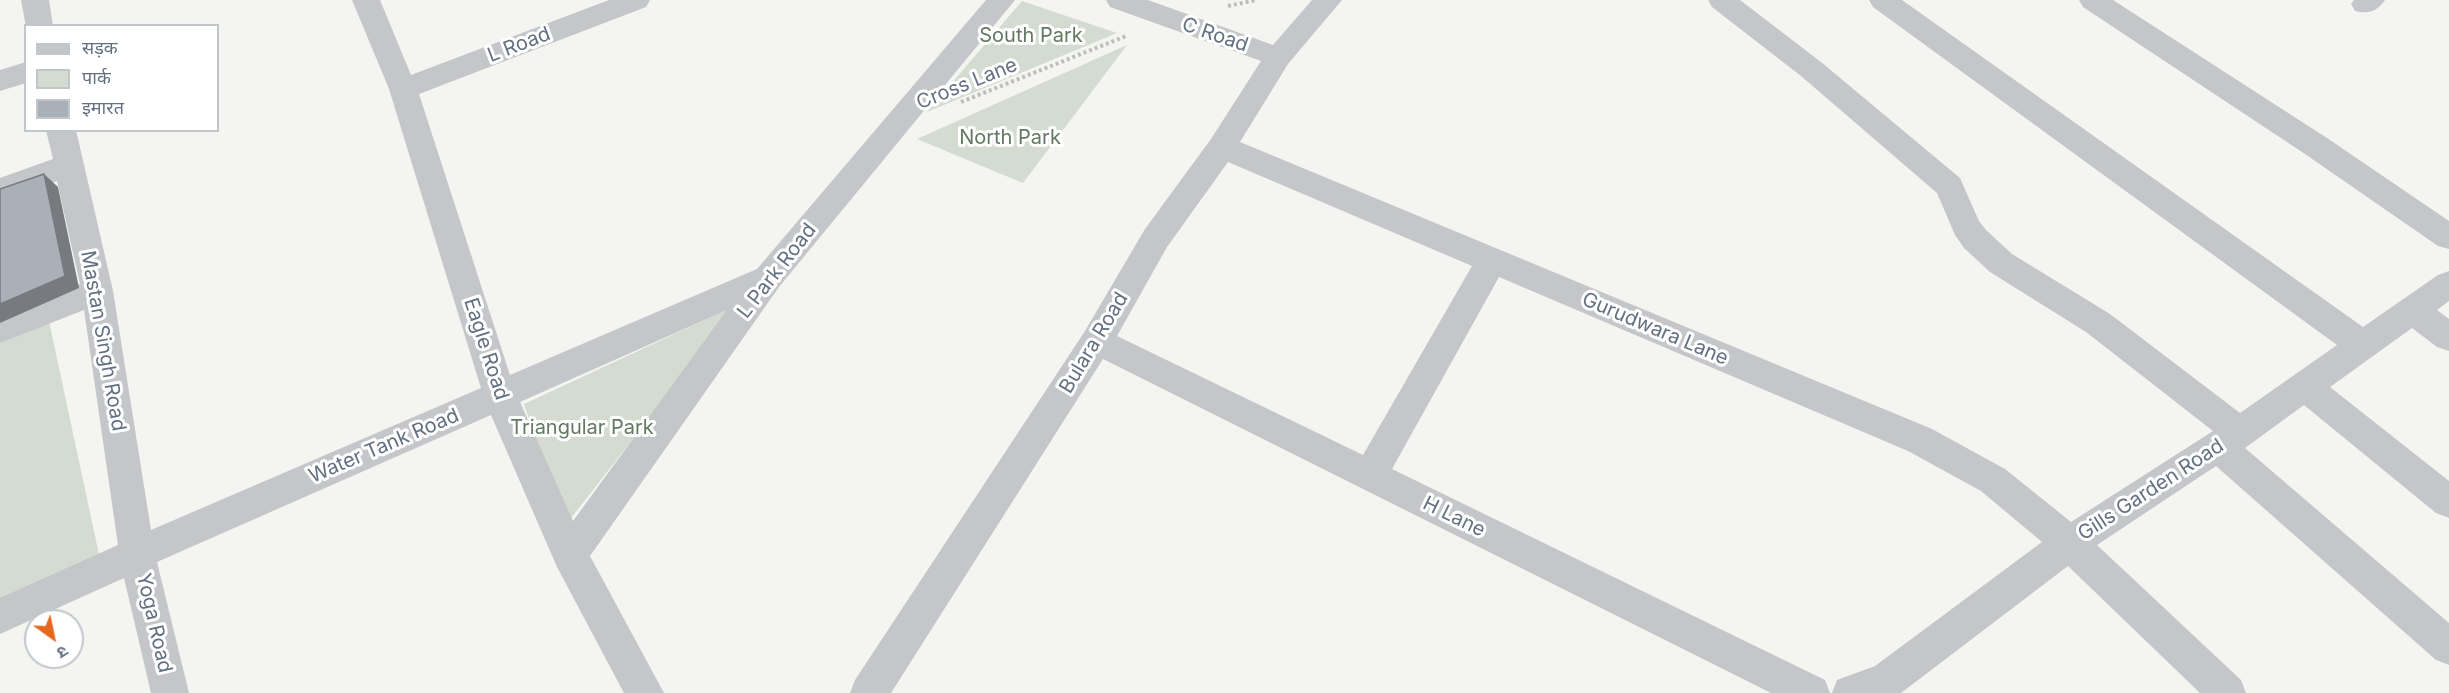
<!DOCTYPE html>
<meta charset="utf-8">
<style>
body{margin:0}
#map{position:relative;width:2449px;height:693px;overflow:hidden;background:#f4f4f0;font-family:Inter,"Noto Sans Devanagari",sans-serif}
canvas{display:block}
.legend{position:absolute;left:24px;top:24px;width:195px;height:108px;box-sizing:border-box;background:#fff;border:2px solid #c1c6cd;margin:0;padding:8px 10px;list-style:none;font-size:18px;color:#637082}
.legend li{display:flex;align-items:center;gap:12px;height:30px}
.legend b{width:30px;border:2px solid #c1c6cd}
.north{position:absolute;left:24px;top:609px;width:60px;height:60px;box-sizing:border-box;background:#fff;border:2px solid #c1c6cd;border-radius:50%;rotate:147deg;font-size:16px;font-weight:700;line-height:24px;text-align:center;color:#637082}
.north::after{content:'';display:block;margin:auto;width:21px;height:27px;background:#e6681e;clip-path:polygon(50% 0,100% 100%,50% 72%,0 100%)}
</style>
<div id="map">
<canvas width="2449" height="693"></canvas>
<ul class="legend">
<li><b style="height:8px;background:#c4c6ca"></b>सड़क</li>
<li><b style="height:16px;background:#d4dbd1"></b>पार्क</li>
<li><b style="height:16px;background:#aab0b7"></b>इमारत</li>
</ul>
<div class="north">उ</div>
</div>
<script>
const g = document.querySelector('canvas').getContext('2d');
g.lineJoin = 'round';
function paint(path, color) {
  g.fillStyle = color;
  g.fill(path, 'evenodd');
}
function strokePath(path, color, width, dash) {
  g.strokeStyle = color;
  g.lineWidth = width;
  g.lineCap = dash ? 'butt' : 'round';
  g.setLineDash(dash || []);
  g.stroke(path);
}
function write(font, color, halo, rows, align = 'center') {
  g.font = font + ' Inter,sans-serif';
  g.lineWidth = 6;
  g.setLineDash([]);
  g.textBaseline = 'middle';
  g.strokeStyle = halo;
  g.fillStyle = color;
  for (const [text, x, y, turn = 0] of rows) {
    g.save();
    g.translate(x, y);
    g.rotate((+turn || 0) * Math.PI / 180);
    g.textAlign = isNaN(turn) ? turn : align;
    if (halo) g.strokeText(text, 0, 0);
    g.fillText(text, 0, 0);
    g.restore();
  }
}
paint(new Path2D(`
 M1022,1l95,32 -190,79z
 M1127,45l-104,138 -106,-44z
 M737,305l-172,221 -41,-122z
 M49,321l52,243 -101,46v-268z`), '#d4dbd1');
strokePath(new Path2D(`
 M1228,6l28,-6
 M961,102l165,-66`), '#bbbdbf', 4, [3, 3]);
paint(new Path2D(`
 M21,0h28l4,26 -27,1z
 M352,0h28l31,75 198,-75h41l-4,7 -227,87 91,281 247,-106 229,-269h29l-236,287 -189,269 74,137h-40l-67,-126 -66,-152 -334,147 32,131h-38l-27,-115 -124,56v-36l118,-53 -34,-235 -84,33v-27l80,-32 -23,-103 -57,21v-24l53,-19 -7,-29h30l37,161 38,239 330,-142 -92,-299zM727,310l-154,211 -53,-119z
 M1106,0h42l125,45 39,-45h30l-54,64 -48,78 692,287 73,40 66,53 142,-91 -127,-99 -96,-60 -26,-24 -9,-13 -18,-42 -136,-117 -89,-69 -4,-7h32l81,62 139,116 19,43 7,9 26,24 98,60 130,99 97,-68 -464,-338 -4,-7h33l461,327 75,-52 11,-4v30l-12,9 12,9v32l-12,-4 -25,-19 -82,59 119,94v37l-13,-5 -132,-108 -59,43 204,175v42l-13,-5 -220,-194 -119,79 144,135 5,13h-46l-132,-127 -167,127h-69l5,-13 38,-14 167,-124 -61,-51 -73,-40 -409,-174 -107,192 433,211 5,13h-59l-668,-334 -212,334h-41l5,-13 230,-349 60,-102 66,-90 50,-78 -151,-54zM1228,162l244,104 -109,189 -246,-119 50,-89z
 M2079,0h34l214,138 122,83v28l-11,-3 -133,-92 -222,-147z
 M2354,0h31c-8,12 -17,14 -30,11l-4,-7z
 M26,62v21l-26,8v-21z`), '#c4c6ca');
paint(new Path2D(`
 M44,174l14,13 21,101 -79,35v-19z`), '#777b80');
const building = new Path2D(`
 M44,174l21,102 -65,28v-115z`);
paint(building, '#aab0b7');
strokePath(building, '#777b80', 1.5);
write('20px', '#637082', '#fff', [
 ["C Road",1215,35,19],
 ["L Road",519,45,-21],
 ["Cross Lane",967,84,-22],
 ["L Park Road",777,271,-52],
 ["Gurudwara Lane",1655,329,23],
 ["Mastan Singh Road",103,341,80],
 ["Bulara Road",1094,343,-59],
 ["Eagle Road",486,349,72],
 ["Water Tank Road",384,446,-23],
 ["Gills Garden Road",2151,490,-33],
 ["H Lane",1454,517,26],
 ["Yoga Road",154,623,77]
]);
write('20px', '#637961', '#fff', [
 ["South Park",1031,36],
 ["North Park",1010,138],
 ["Triangular Park",582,428]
]);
</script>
